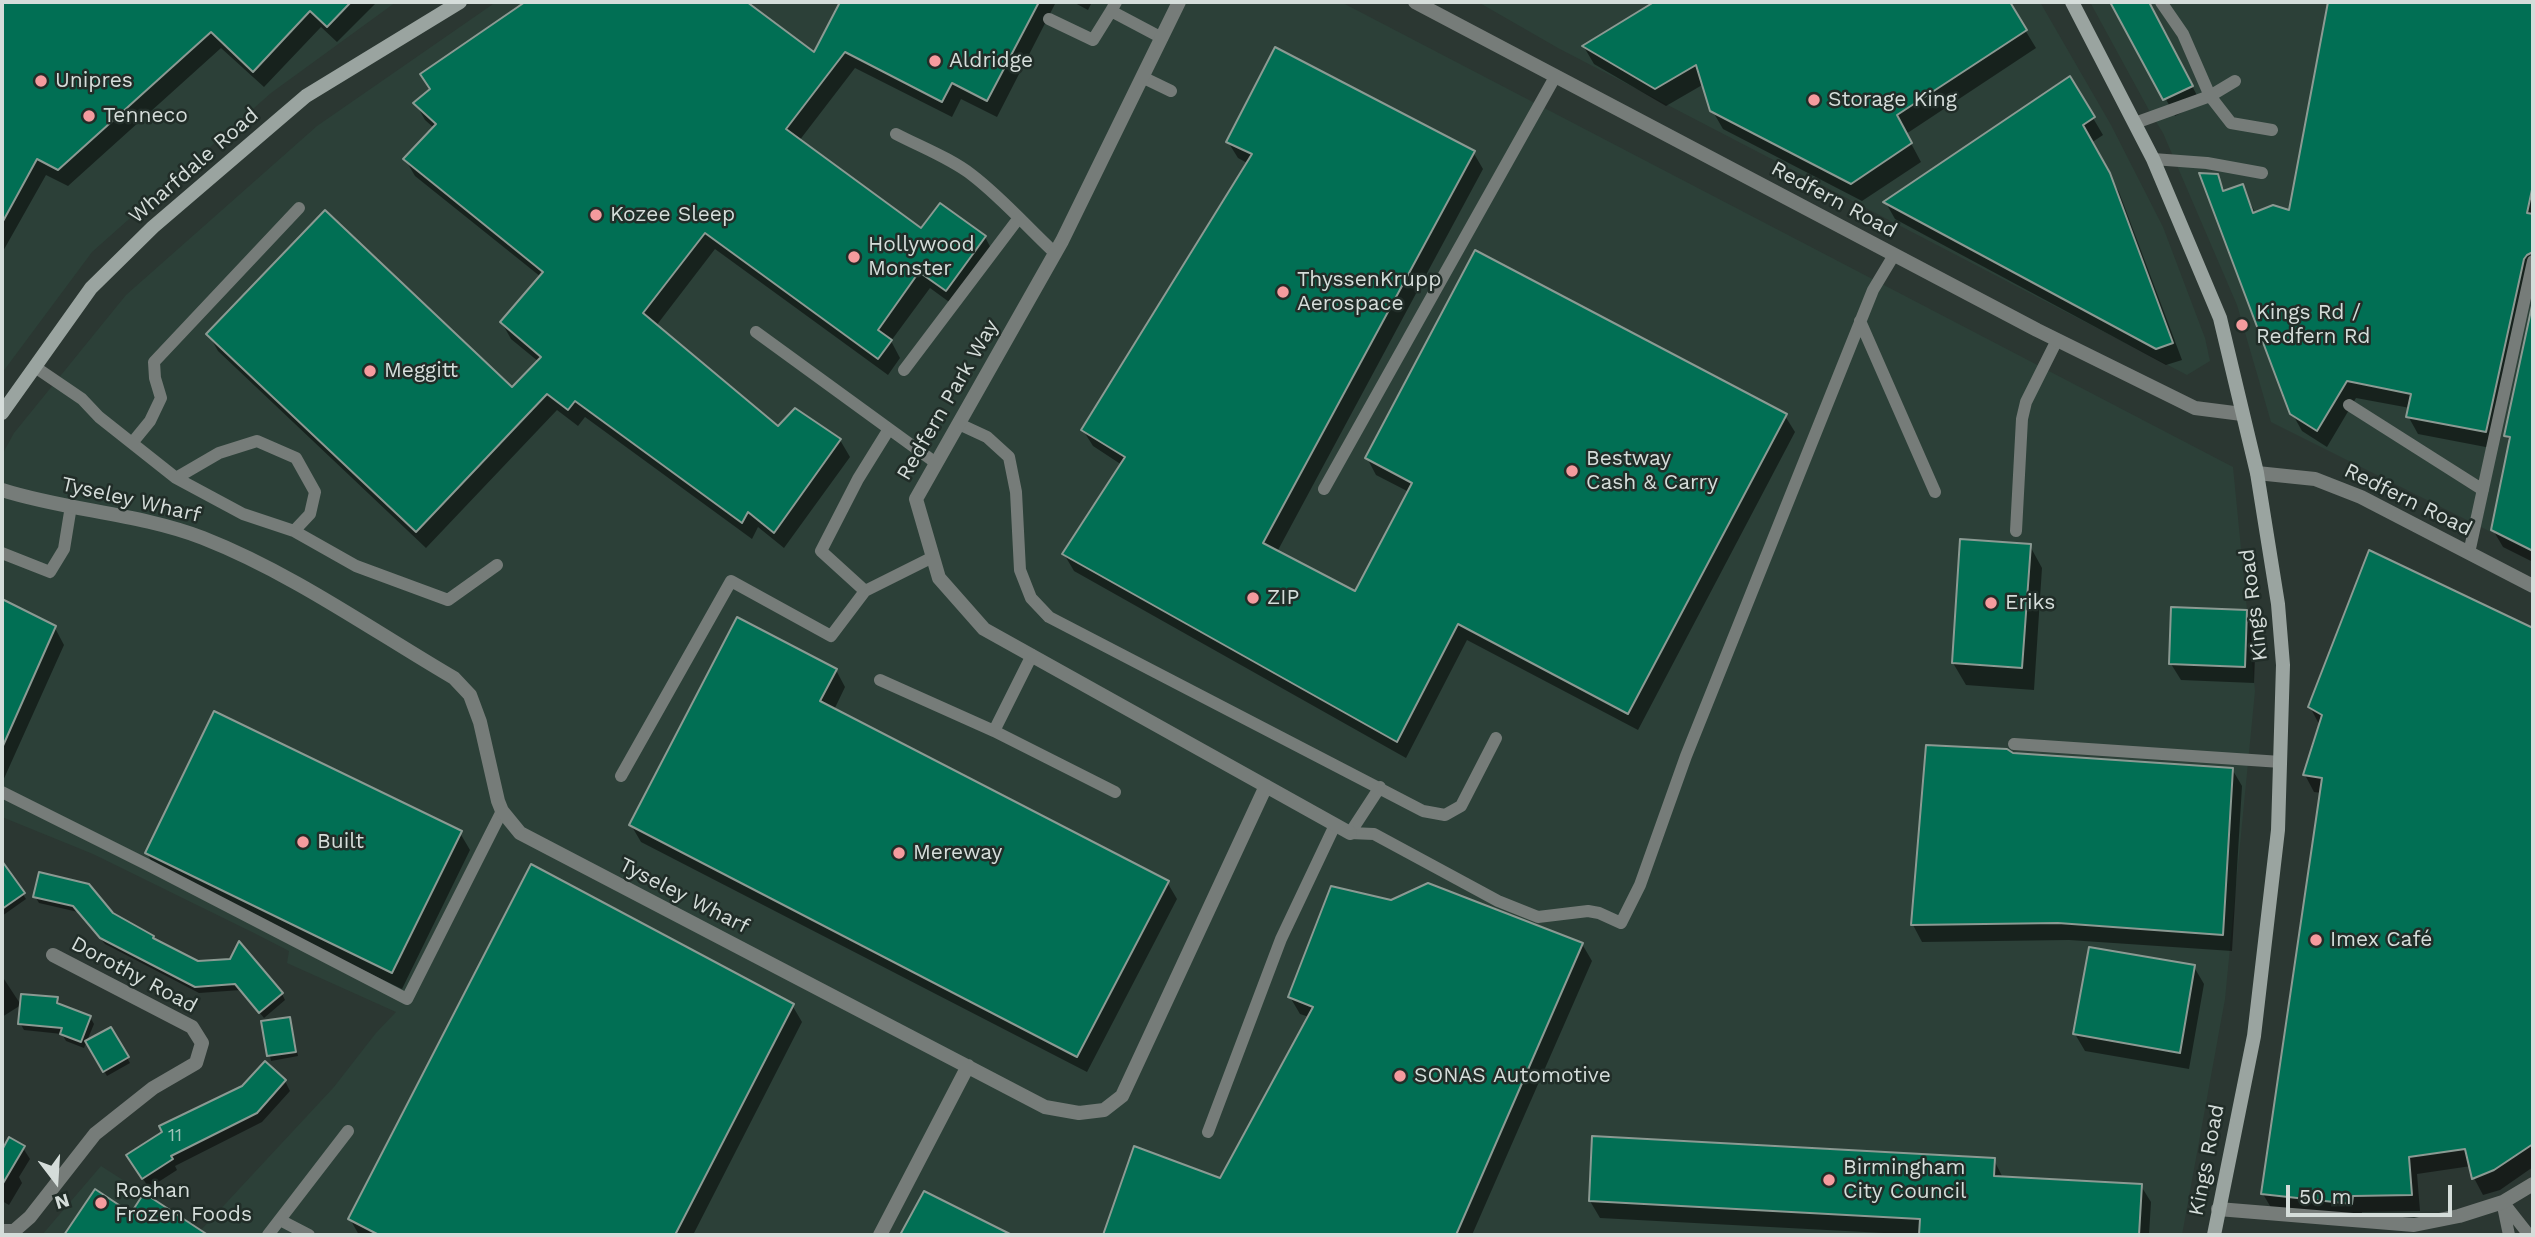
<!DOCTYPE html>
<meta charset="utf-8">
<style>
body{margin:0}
#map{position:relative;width:2535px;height:1237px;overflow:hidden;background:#2b3732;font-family:"Work Sans",sans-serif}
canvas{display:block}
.frame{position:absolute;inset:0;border:4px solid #d5ddda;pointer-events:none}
.north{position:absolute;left:21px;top:1146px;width:70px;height:70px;-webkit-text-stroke:5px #212d28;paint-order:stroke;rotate:163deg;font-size:19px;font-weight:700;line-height:28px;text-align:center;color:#d5ddda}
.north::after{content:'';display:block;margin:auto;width:24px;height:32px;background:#d5ddda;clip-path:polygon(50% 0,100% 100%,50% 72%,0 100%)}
.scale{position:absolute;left:2286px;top:1185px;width:166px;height:32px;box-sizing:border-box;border:4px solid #d5ddda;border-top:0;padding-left:9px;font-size:21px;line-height:24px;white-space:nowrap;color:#d5ddda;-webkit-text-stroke:5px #212d28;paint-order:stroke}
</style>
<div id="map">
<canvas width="2535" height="1237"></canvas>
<div class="frame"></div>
<div class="north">N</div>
<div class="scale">50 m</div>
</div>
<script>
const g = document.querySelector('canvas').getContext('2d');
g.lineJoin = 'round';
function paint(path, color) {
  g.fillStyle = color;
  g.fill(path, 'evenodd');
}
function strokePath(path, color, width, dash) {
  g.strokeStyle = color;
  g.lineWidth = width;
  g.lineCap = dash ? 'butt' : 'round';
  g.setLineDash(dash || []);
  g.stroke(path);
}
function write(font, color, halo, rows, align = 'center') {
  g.font = font + ' "Work Sans",sans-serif';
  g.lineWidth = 5;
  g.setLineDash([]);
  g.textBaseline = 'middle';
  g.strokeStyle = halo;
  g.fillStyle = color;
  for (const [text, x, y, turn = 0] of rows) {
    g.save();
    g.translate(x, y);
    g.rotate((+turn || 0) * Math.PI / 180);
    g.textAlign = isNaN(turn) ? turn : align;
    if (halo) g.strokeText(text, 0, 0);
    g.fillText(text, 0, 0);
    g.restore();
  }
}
paint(new Path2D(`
 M2,2h394l-125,91 -179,159 -90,121z
 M496,2h845l892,465 22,224 -30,308 -43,236h-2140l59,-69 100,64 133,-143 42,-54 20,-21 -109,-49 2,-12 -33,-17 -163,-80 -91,-37v-362l12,-22 112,-138 191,-169z
 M1478,2h562l71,123 52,102 42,111 5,23 -23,14 -629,-327z
 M2090,2h443v551l-262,-131 -34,-117 -74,-172 -13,-21z`), '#2c4038');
paint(new Path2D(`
 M2,2h375l-40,40 -16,-15 -57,60 -43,-39 -153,138 -22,-11 -44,78z
 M528,2h216l71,52 27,-52h214l-59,115 -36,-18 -9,18 -97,-49 -56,73 122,89 64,7 9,17 -38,53 -26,-19 -39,53 9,17 -12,17 -173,-126 -59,77 122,103 62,11 10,17 -66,91 -26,-21 -6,12 -167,-122 -7,9 -21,-16 -131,138 -208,-197 -9,-16 303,54 27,-27 -28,-23 -9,-16 39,-46 -126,-101 -10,-17 29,-31 -9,-8 -9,-16 15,-14 -9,-15z
 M1073,2h19l-4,8z
 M1658,2h350l28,46 -130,86 15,28 -59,39 -139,-72 -11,-19 -8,-26 -38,22 -72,-42 -10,-17z
 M2113,2h35l53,101 -26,13z
 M2330,2h203v276l-37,171 -78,-15 -10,-18 2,-8 -54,-10 -29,49 -25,-16 -10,-18 -76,-237 10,16 16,-5 14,27 34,-2z
 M2070,79l33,56 -12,8 28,49 63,168 -16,5 -271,-146 -9,-16z
 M1228,142l245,10 10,17 -206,383 78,41 54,-101 -33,-17 -9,-17 418,-42 10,16 -157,298 -171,-90 -61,118 -332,-187 -10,-17 58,-89 -29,-19 -10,-16 166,-266 -11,-6z
 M2533,309v253l-30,-15 -10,-17 18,-85 -5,-10z
 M2030,546l12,22 -8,122 -68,-5 -13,-22z
 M2370,553l163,76v538l-33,23 -17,5 -9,-17 -3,-12 -54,8 3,37 -58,1 -1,9 -88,-10 -10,-17 59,-401 -8,-1 -9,-17 14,-51 -9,-17z
 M2,601l53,27 9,17 -62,138z
 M2246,612l10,17 -2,54 -73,-3 -10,-16z
 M836,670l9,17 -11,23 333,172 10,17 -90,173 -446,-230 -10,-17z
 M2013,754l219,15 10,17 -10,165 -163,-11 -147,2 -9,-17z
 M460,833l10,17 -68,139 -246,-119 -9,-17z
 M8,872l18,27 -24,17v-39z
 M35,896l77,18 86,49 84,31 3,6 -21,18 -23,-28 -42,3 -94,-49 -27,-32 -39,-9z
 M1582,944l10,17 -120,274h-367l30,-87 86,32 88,-163 -9,-3 -10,-17z
 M2194,967l10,17 -15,85 -104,-18 -10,-17z
 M2,976l19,29 -19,12z
 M57,998l4,8 29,11 4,7 -10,24 -18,-7 -4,-7 -38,-4 -4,-7z
 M792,1005l10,17 -109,213h-334l-9,-16z
 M290,1018l8,38 -27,5 -8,-38z
 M111,1029l19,34 -23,13 -19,-34z
 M285,1081l5,10 -28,31 -87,44 2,4 -28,18 -15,-23z
 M2,1143l21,5 7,11 -11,18 3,6 -13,22 -7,-4z
 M1994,1160l9,18 138,8 10,16 -2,33h-228l-321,-17 -10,-17z
 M95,1191l37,24 68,17 2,3h-135z
 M924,1193l84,42h-106z`), '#0007');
const building = new Path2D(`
 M2,2h349l-24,25 -17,-16 -57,61 -42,-40 -153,138 -21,-11 -35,64z
 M525,2h222l67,50 26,-50h199l-52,99 -35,-18 -10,19 -97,-50 -59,77 135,99 19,-25 46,33 -40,55 -27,-19 -41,58 14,10 -14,19 -173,-126 -62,80 135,113 17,-18 46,31 -67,94 -26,-21 -6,11 -167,-122 -7,9 -21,-16 -131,138 -210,-198 119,-124 187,177 29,-30 -41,-35 43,-50 -140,-113 33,-35 -23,-21 17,-14 -10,-15z
 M1654,2h356l17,28 -130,85 15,28 -61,41 -141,-73 -14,-46 -41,24 -73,-43z
 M2110,2h39l44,84 -30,14z
 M2328,2h205v183l-6,28 6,1v38l-6,3 -3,4 -38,173 -80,-15 5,-23 -64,-13 -30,50 -27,-17 -91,-241 19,1 5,17 20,-7 10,29 20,-8 16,5z
 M1275,47l200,104 -212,392 92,48 57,-108 -47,-25 110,-208 312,164 -159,300 -170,-90 -61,118 -335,-188 63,-97 -44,-27 171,-276 -26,-12z
 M2070,76l25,41 -12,8 27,48 63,170 -17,6 -273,-147z
 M2533,301v250l-42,-21 19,-93 -6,-1z
 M1960,539l71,5 -9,124 -70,-5z
 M2369,550l164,78v516l-39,26 -22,9 -7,-30 -56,8 3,38 -59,1 -1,8 -91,-10 61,-416 -19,-3 19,-60 -14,-8z
 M2,599l54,27 -54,122z
 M2171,607l76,3 -2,57 -76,-3z
 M737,617l100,52 -17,32 349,180 -92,176 -448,-232z
 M214,711l248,120 -70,142 -247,-120z
 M1926,745l81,4 6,4 220,15 -10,167 -165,-12 -147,2z
 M2,861l23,32 -23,16z
 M531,864l263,140 -119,231h-296l-31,-16z
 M39,872l50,12 24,29 41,23 -1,2 45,23 32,-2 9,-18 44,52 -24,20 -24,-29 -40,3 -95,-49 -27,-32 -40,-9z
 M1428,883l155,60 -127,292h-353l31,-89 86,32 93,-171 -25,-10 43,-111 60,14z
 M2089,947l106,18 -15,88 -107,-19z
 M21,994l37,3 -1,6 34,13 -10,26 -21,-8 2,-6 -44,-4z
 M290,1017l6,35 -29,4 -6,-35z
 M111,1027l18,30 -26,15 -18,-31z
 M265,1061l21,19 -29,33 -86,43 2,3 -31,20 -16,-24 36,-23 -3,-6 83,-40z
 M1592,1136l403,22 -1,18 148,8 -3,51h-220l1,-16 -331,-18z
 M9,1137l16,9 -23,39v-35z
 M95,1189l36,24 13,-20 64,42h-144z
 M924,1191l88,44h-112z`);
paint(building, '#016f54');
strokePath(building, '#8b9a93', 2);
strokePath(new Path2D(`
 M1116,2l-5,9 51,27
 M2161,2l22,32 27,62 21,27 41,7
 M1049,19l44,21 18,-29
 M1142,77l29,14
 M2135,123l75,-27 25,-15
 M896,134c25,13 54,24 76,41 30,23 55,52 83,78
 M2153,159l54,4 55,10
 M1860,321l75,171
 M756,332l180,131
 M35,367l47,32 17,18 77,61 67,36 51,17 16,-17 5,-22 -19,-34 -39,-17 -38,12 -43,25
 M904,370l114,-151
 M2349,405l134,85
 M959,424l28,13 22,20 7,35 4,78 11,28 18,19 374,194 22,4 16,-9 35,-68
 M132,443l18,-22 11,-23 -6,-20 -1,-16 145,-154
 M1324,489l231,-412
 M294,531l62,35 92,34 49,-35
 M2016,531l6,-112 4,-17 31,-62
 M2,553l48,19 14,-23 7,-43
 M2469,553l64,-292
 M865,591l-44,-40 37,-72 31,-50
 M1032,655l-38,76 121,61
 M880,680l114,51
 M2014,744l267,18
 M621,776l110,-195 100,55 34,-45 68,-34
 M2,792l148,74 257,133 95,-188
 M1350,833l24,1 124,67 40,16 50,-6 11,2 22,10 19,-38 46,-129 187,-466 21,-35
 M1350,833l30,-46
 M1208,1132l73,-193 54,-114
 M2503,1202l26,33
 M2503,1206l6,29
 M280,1220l29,15
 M268,1235l80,-104`), '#767c79', 12);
strokePath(new Path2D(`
 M1179,2l-117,239 -146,258 23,79 45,51 366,204
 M1415,2l622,328 158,78 47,6
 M2257,473l58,6 46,18 172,89
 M2,490c66,21 136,23 201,48 89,35 169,92 251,140l16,17 10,27 18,79 4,10 18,22 525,274 34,6 25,-3 18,-14 144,-310
 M2218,1209l196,16 45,-9 44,-14 30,-18
 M2,1231h12l16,-14 65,-83 58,-46 43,-25 6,-20 -10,-16 -139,-72
 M880,1235l88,-169`), '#767c79', 14);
strokePath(new Path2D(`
 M2072,2l81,157 67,159 37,155 21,131 5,61 -5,165 -24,206 -40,199
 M2,413l89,-125 62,-61 153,-131 154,-94`), '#9aa4a0', 14);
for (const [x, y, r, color] of [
 [935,61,7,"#f59b9e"],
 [41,81,7,"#f59b9e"],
 [1814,100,7,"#f59b9e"],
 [89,116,7,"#f59b9e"],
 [596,215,7,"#f59b9e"],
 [854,257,7,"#f59b9e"],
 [1283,292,7,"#f59b9e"],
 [2242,325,7,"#f59b9e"],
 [370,371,7,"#f59b9e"],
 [1572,471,7,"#f59b9e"],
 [1253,598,7,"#f59b9e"],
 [1991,603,7,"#f59b9e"],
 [303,842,7,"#f59b9e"],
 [899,853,7,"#f59b9e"],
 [2316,940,7,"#f59b9e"],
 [1400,1076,7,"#f59b9e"],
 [1829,1180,7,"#f59b9e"],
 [101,1203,7,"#f59b9e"]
]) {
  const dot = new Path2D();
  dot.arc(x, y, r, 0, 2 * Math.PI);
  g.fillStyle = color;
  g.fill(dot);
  strokePath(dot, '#212d28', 2.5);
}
write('18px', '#a0c2b8', null, [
 ["11",175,1136]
]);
write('21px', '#d5ddda', '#212d28', [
 ["Aldridge",949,61],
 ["Unipres",55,81],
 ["Storage King",1828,100],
 ["Tenneco",103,116],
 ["Kozee Sleep",610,215],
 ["Hollywood",868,245],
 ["Monster",868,269],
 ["ThyssenKrupp",1297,280],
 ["Aerospace",1297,304],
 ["Kings Rd /",2256,313],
 ["Redfern Rd",2256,337],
 ["Meggitt",384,371],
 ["Bestway",1586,459],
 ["Cash & Carry",1586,483],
 ["ZIP",1267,598],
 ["Eriks",2005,603],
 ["Built",317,842],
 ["Mereway",913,853],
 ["Imex Café",2330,940],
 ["SONAS Automotive",1414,1076],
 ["Birmingham",1843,1168],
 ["City Council",1843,1192],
 ["Roshan",115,1191],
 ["Frozen Foods",115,1215]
], 'left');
write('21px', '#d5ddda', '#212d28', [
 ["Wharfdale Road",194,166,-41],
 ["Redfern Road",1834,200,28],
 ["Redfern Park Way",948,400,-60],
 ["Tyseley Wharf",131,500,13],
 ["Redfern Road",2408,500,26],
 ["Kings Road",2254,605,-97],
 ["Tyseley Wharf",684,896,27],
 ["Dorothy Road",134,975,28],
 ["Kings Road",2207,1160,-79]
]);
</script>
